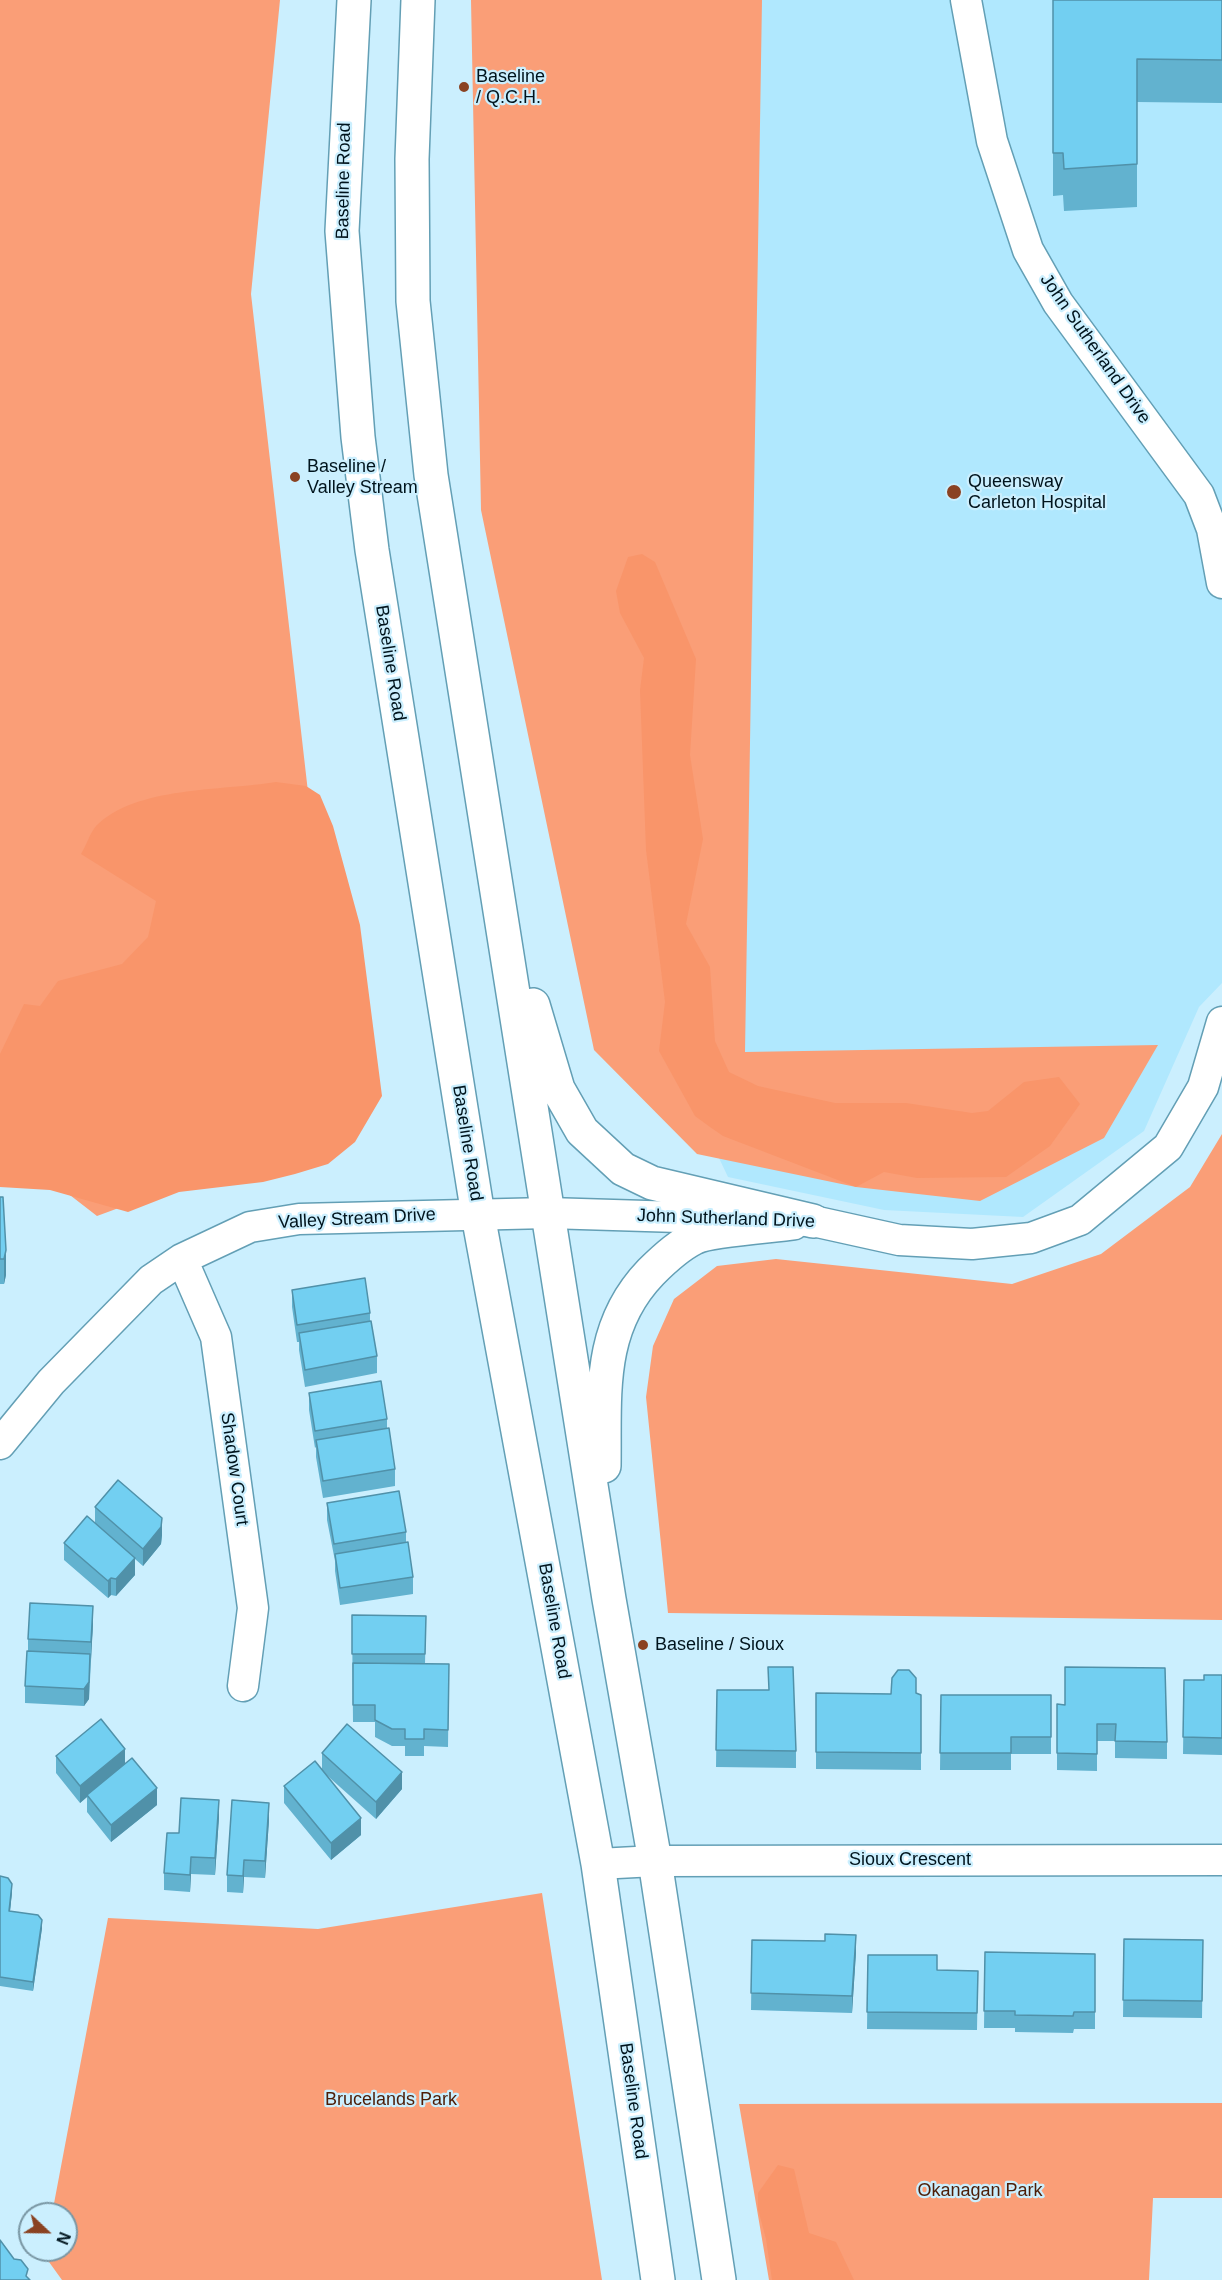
<!DOCTYPE html>
<style>
body{margin:0}
#map{position:relative;width:1222px;height:2280px;overflow:hidden;background:#cbeffe;font-family:Arial,sans-serif}
canvas{display:block}
.north{position:absolute;left:18px;top:2202px;width:60px;height:60px;box-sizing:border-box;background:#cbeffe;border:2px solid #7a97a4;border-radius:50%;rotate:112deg;font-size:16px;font-weight:700;line-height:24px;text-align:center;color:#00141d}
.north::after{content:'';display:block;margin:auto;width:21px;height:27px;background:#8a4222;clip-path:polygon(50% 0,100% 100%,50% 72%,0 100%)}
</style>
<div id="map">
<canvas width="1222" height="2280"></canvas>
<div class="north">N</div>
</div>
<script>
const g = document.querySelector('canvas').getContext('2d');
g.lineJoin = 'round';
function paint(path, color) {
  g.fillStyle = color;
  g.fill(path, 'evenodd');
}
function strokePath(path, color, width, dash) {
  g.strokeStyle = color;
  g.lineWidth = width;
  g.lineCap = dash ? 'butt' : 'round';
  g.setLineDash(dash || []);
  g.stroke(path);
}
function write(font, color, halo, rows, align = 'center') {
  g.font = font + ' Arial,sans-serif';
  g.lineWidth = 4.5;
  g.setLineDash([]);
  g.textBaseline = 'middle';
  g.strokeStyle = halo;
  g.fillStyle = color;
  for (const [text, x, y, turn = 0] of rows) {
    g.save();
    g.translate(x, y);
    g.rotate((+turn || 0) * Math.PI / 180);
    g.textAlign = isNaN(turn) ? turn : align;
    if (halo) g.strokeText(text, 0, 0);
    g.fillText(text, 0, 0);
    g.restore();
  }
}
paint(new Path2D(`
 M692,0h530v983l-23,24 -55,124 -121,86 -139,-7 -156,-33 -49,-103z`), '#b0e8fe');
paint(new Path2D(`
 M0,0h280l-29,294 95,830 -249,92 -53,-41 -44,1z
 M471,0h291l-17,1052 413,-7 -54,93 -124,63 -124,-14 -159,-33 -103,-104 -113,-540z
 M1222,1134v486l-554,-7 -22,-216 7,-51 21,-47 43,-33 59,-7 236,25 89,-30 89,-67z
 M542,1893l60,387h-540l-18,-25 1,-5h21v-36h-14l56,-296 210,11z
 M1222,2103v95h-69l-4,82h-380l-30,-176z`), '#fa9e77');
paint(new Path2D(`
 M642,554l13,8 41,97 -6,96 13,84 -17,85 24,43 5,74 14,31 29,14 77,17h71l66,10 16,-2 36,-29 35,-5 21,27 -30,42 -44,31 -89,1 -33,-6 -28,15 -133,-51 -13,-9 -15,-11 -36,-65 6,-49 -19,-152 -6,-160 4,-32 -24,-45 -4,-22 12,-34z
 M276,782l30,4 14,9 13,31 27,99 22,171 -27,46 -27,22 -33,10 -32,8 -84,10 -51,20 -78,-22 -50,-3v-133l24,-50 16,2 18,-25 64,-17 26,-27 8,-36 -75,-47c5,-8 9,-21 15,-28 40,-40 126,-35 180,-44z
 M778,2165l16,4 15,64 27,9 18,38h-82l-6,-41 -8,-30v-16z`), '#f9956a');
const street = new Path2D(`
 M966,0l26,141 36,109 30,53 141,192 13,34 10,54
 M789,1220l24,1 86,19 73,4 59,-6 49,-18 88,-73 35,-60 19,-65
 M182,1259l34,78 37,271 -10,78
 M0,1444l51,-62 100,-102 31,-21 68,-32 49,-8 249,-6 196,6
 M598,1864l57,-3 567,-1`);
const primary = new Path2D(`
 M354,0l-12,231 16,206 14,113 106,665 120,649 60,416
 M418,0l-6,159 1,142 18,174 178,1124 46,262 64,419
 M533,1005l25,84 24,42 41,38 29,14 161,38
 M604,1466c1,-72 -7,-138 47,-194 12,-12 27,-26 43,-34 14,-8 79,-12 99,-15`);
strokePath(street, '#639fb5', 33);
strokePath(primary, '#639fb5', 36);
strokePath(street, '#fff', 30);
strokePath(primary, '#fff', 33);
paint(new Path2D(`
 M1053,0h169v103l-85,-1v105l-73,4 -1,-16 -10,1z
 M0,1197l6,78 -2,9h-4z
 M292,1290l78,23v9l7,34v17l-72,14 -6,-37v-8h-2l-5,-35z
 M309,1393l78,26v10l8,40v17l-72,12 -7,-41v-10l-1,1 -6,-38z
 M327,1503l79,29v10l7,35v17l-73,11 -5,-34v-10l-8,-41z
 M95,1507l67,28 -1,9 -18,22 -8,-7v16l-19,21 -5,-1 -3,3 -44,-38v-17l31,-20z
 M352,1615l74,1 -1,48h24l-1,83 -24,-1v10h-19v-10h-13l-17,-9v-15h-22z
 M93,1623l-4,76 -5,7 -59,-3v-17l3,-35v-12z
 M1222,1675v80l-39,-1 1,-74h20z
 M717,1690l79,61v17l-80,-1z
 M816,1693l75,1 25,-1 5,2v75l-105,-1z
 M941,1695h110v59h-40v16h-71z
 M1057,1704l110,38v17l-52,-1v-17h-18v30l-40,-1z
 M322,1753l80,36 -26,30 -54,-48 39,64 -30,25 -47,-57v-17l38,-16z
 M56,1756l69,8 32,41 -46,37 -24,-30v-15l-7,6 -24,-30z
 M219,1817l-4,58 -24,-1 -1,18 -26,-2v-17l15,-40z
 M269,1820l-4,58 -21,-1 -1,16 -16,-1v-17z
 M0,1876l12,16 -2,20 32,16 -9,63 -33,-5z
 M1124,1939l79,1 -1,78 -79,-1z
 M752,1940l104,12 -4,61 -101,-3z
 M985,1952l110,2v75h-21l-1,4 -58,-1v-4h-31z
 M868,1955l69,15 41,1 -1,59 -110,-1z`), '#62b2cf');
paint(new Path2D(`
 M6,1250v25l-2,9v-25z
 M162,1518v17l-1,9 -18,22v-17z
 M135,1558v17l-19,21v-17z
 M111,1578v17l-3,3v-17z
 M93,1606v17l-2,36v-17z
 M90,1654l-1,45 -5,7v-17z
 M125,1749v17l-38,29v2l-7,6v-17z
 M402,1772v17l-26,30v-17z
 M157,1788v17l-46,37v-17z
 M219,1800v17l-4,58v-17z
 M269,1803v17l-4,58v-17z
 M361,1818v17l-30,25v-17z
 M191,1857v17l-1,18v-17z
 M244,1860v17l-1,16v-17z
 M12,1884v8l-3,28v-9z
 M42,1920v8l-9,63v-9z
 M856,1935v17l-4,61v-17z`), '#5091a9');
const building = new Path2D(`
 M1053,0h169v60l-85,-1v105l-73,5 -1,-16h-10z
 M0,1197h3l3,53 -2,9h-4z
 M365,1278l5,35 -73,12 -5,-35z
 M371,1321l6,35 -72,14 -6,-37z
 M381,1381l6,38 -72,12 -6,-38z
 M389,1428l6,41 -72,12 -7,-41z
 M118,1480l44,38 -1,9 -18,22 -48,-42z
 M399,1491l7,41 -72,12 -7,-41z
 M87,1516l48,42 -19,21 -5,-1 -3,3 -44,-38z
 M408,1542l5,35 -73,11 -5,-34z
 M30,1603l63,3 -2,36 -63,-3z
 M352,1615l74,1 -1,38h-73z
 M27,1651l63,3 -1,28 -5,7 -59,-3z
 M353,1663l96,1 -1,66 -24,-1v10h-19v-10h-13l-17,-9v-15h-22z
 M768,1667h25l3,84 -80,-1 1,-60h52z
 M1065,1667l100,1 2,74 -52,-1 1,-17h-19v30l-40,-1v-49l8,1z
 M898,1670h11l7,8v15l5,2v58l-105,-1v-59l75,1 1,-16z
 M1204,1675h18v63l-39,-1 1,-57h20z
 M941,1695h110v42h-40v16h-71z
 M101,1719l24,30 -45,37 -24,-30z
 M347,1724l55,48 -26,30 -54,-49z
 M132,1758l25,30 -46,37 -24,-30z
 M315,1761l46,57 -30,25 -47,-57z
 M181,1798l38,2 -4,58 -24,-1 -1,18 -26,-2 3,-40h12z
 M232,1800l37,3 -4,58 -21,-1 -1,16 -16,-1z
 M0,1876l8,2 4,6 -3,27 29,4 4,5 -9,62 -33,-5z
 M825,1934l31,1 -4,61 -101,-3 1,-53 73,1z
 M1124,1939l79,1 -1,61 -79,-1z
 M985,1952l110,2v58h-21l-1,4 -58,-1v-4h-31z
 M868,1955h69v15l41,1 -1,42 -110,-1z
 M0,2240l14,19 7,1 7,9 -2,7 4,4h-30z`);
paint(building, '#72cff1');
strokePath(building, '#5091a9', 1.5);
for (const [x, y, r, color] of [
 [464,87,6,"#8a4222"],
 [295,477,6,"#8a4222"],
 [954,492,8,"#8a4222"],
 [643,1645,6,"#8a4222"]
]) {
  const dot = new Path2D();
  dot.arc(x, y, r, 0, 2 * Math.PI);
  g.fillStyle = color;
  g.fill(dot);
  strokePath(dot, '#cbeffe', 2);
}
write('18px', '#00141d', '#cbeffe', [
 ["Baseline",476,77],
 ["/ Q.C.H.",476,98],
 ["Baseline /",307,467],
 ["Valley Stream",307,488],
 ["Queensway",968,482],
 ["Carleton Hospital",968,503],
 ["Baseline / Sioux",655,1645]
], 'left');
write('18px', '#00141d', '#cbeffe', [
 ["Baseline Road",344,181,-89],
 ["John Sutherland Drive",1095,349,55],
 ["Baseline Road",390,663,81],
 ["Baseline Road",467,1143,81],
 ["Valley Stream Drive",357,1219,-3],
 ["John Sutherland Drive",726,1219,2],
 ["Shadow Court",234,1469,82],
 ["Baseline Road",554,1621,80],
 ["Sioux Crescent",910,1860],
 ["Baseline Road",633,2101,82]
]);
write('18px', '#4d1d06', '#cbeffe', [
 ["Brucelands Park",391,2100],
 ["Okanagan Park",980,2191]
]);
</script>
